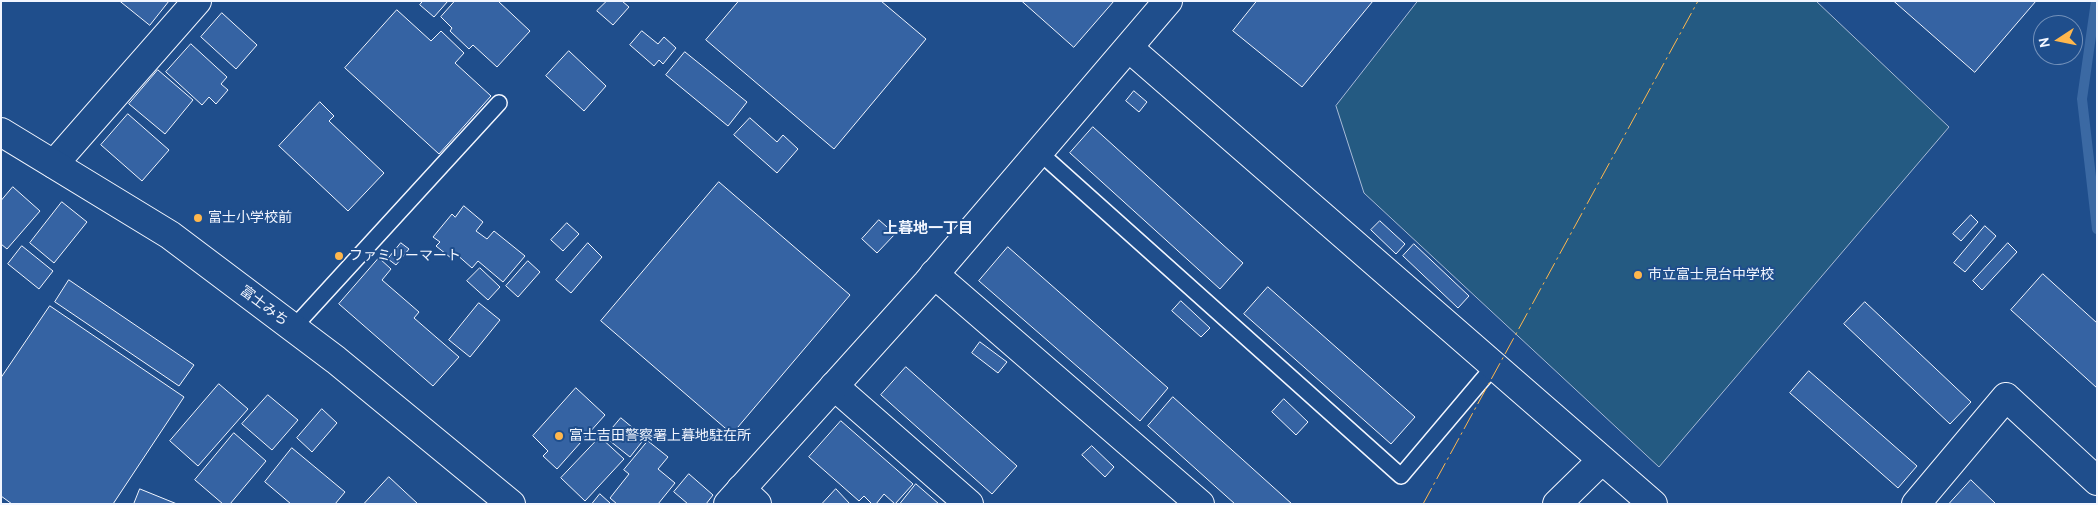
<!DOCTYPE html>
<meta charset="utf-8">
<style>
body{margin:0}
#map{position:relative;width:2098px;height:505px;overflow:hidden;background:#1f4e8c;font-family:Cabin,sans-serif}
canvas{display:block}
.frame{position:absolute;inset:0;border:2px solid #f2f6ff;pointer-events:none}
.north{position:absolute;left:2033px;top:15px;width:50px;height:50px;box-sizing:border-box;background:#1f4e8c;border:1px solid #7391ba;border-radius:50%;rotate:259deg;font-size:14px;font-weight:700;line-height:20px;text-align:center;color:#f2f6ff}
.north::after{content:'';display:block;margin:auto;width:18px;height:22px;background:#ffb74d;clip-path:polygon(50% 0,100% 100%,50% 72%,0 100%)}
</style>
<div id="map">
<canvas width="2098" height="505"></canvas>
<div class="frame"></div>
<div class="north">N</div>
</div>
<script>
const g = document.querySelector('canvas').getContext('2d');
g.lineJoin = 'round';
function paint(path, color) {
  g.fillStyle = color;
  g.fill(path, 'evenodd');
}
function strokePath(path, color, width, dash) {
  g.strokeStyle = color;
  g.lineWidth = width;
  g.lineCap = dash ? 'butt' : 'round';
  g.setLineDash(dash || []);
  g.stroke(path);
}
function write(font, color, halo, rows, align = 'center') {
  g.font = font + ' Cabin,"Noto Sans JP",sans-serif';
  g.lineWidth = 4;
  g.setLineDash([]);
  g.textBaseline = 'middle';
  g.strokeStyle = halo;
  g.fillStyle = color;
  for (const [text, x, y, turn = 0] of rows) {
    g.save();
    g.translate(x, y);
    g.rotate((+turn || 0) * Math.PI / 180);
    g.textAlign = isNaN(turn) ? turn : align;
    if (halo) g.strokeText(text, 0, 0);
    g.fillText(text, 0, 0);
    g.restore();
  }
}
const green = new Path2D(`
 M1418,1h398l133,126 -290,340 -295,-274 -28,-87z`);
paint(green, '#245a82');
strokePath(green, '#a8bbd7', 1);
strokePath(new Path2D(`
 M2096,1l-14,98 15,130`), '#3b69a3', 10);
const building = new Path2D(`
 M120,1h49l-19,24z
 M423,1h25l-14,16 -14,-12z
 M455,1h43l32,30 -33,36 -24,-22 -4,4 -19,-18 2,-3 -11,-11z
 M607,1h15l7,6 -16,18 -16,-14z
 M739,1h142l45,38 -92,110 -128,-109z
 M1022,1h92l-40,46z
 M1257,1h116l-71,86 -69,-56z
 M1894,1h142l-61,71z
 M397,10l34,31 10,-10 23,22 -9,10 36,33 -52,58 -94,-86z
 M222,13l35,32 -21,24 -35,-32z
 M642,31l16,13 6,-7 12,11 -13,16 -4,-4 -5,6 -24,-21z
 M191,44l36,33 -6,7 7,6 -12,14 -7,-7 -7,8 -36,-33z
 M569,51l37,35 -22,25 -38,-35z
 M685,52l62,50 -19,24 -62,-51z
 M158,70l35,30 -28,34 -36,-30z
 M1134,91l13,11 -8,10 -13,-11z
 M320,102l14,14 -5,5 55,52 -36,38 -69,-65z
 M128,114l41,36 -27,31 -41,-36z
 M750,118l27,24 6,-7 15,14 -21,24 -43,-38z
 M1093,127l150,136 -23,26 -150,-136z
 M719,182l131,113 -118,139 -131,-113z
 M13,187l27,24 -33,38 -6,-5v-43z
 M62,202l25,20 -33,41 -24,-20z
 M464,206l19,16 -7,9 11,8 7,-8 31,25 -22,26 -25,-21 -6,7 -17,-15 -4,5 -15,-12 4,-4 -7,-5 19,-23 3,3z
 M1971,215l7,7 -17,19 -8,-7z
 M879,220l16,14 -18,19 -15,-14z
 M1380,221l25,23 -9,10 -25,-24z
 M567,223l12,11 -16,17 -12,-11z
 M1985,226l11,10 -31,36 -11,-9z
 M401,243l8,6 -13,16 -8,-6z
 M588,243l14,14 -31,36 -15,-13z
 M2008,243l9,9 -35,38 -9,-9z
 M1414,244l55,52 -11,12 -55,-52z
 M22,246l31,25 -14,18 -31,-25z
 M1008,247l160,141 -28,33 -161,-140z
 M379,258l12,11 -9,11 37,32 -5,6 45,39 -26,29 -94,-82z
 M528,261l12,11 -22,25 -12,-11z
 M480,268l20,19 -12,13 -21,-19z
 M2043,274l54,49v65l-86,-78z
 M69,280l125,85 -15,21 -124,-84z
 M1268,287l147,130 -24,27 -147,-130z
 M1181,301l29,27 -9,9 -29,-26z
 M1865,302l106,100 -21,22 -106,-100z
 M479,303l21,17 -30,37 -21,-17z
 M50,306l134,91 -71,107h-101l-11,-8v-118z
 M980,342l27,20 -9,11 -26,-20z
 M906,367l111,99 -25,28 -111,-99z
 M1809,371l108,95 -19,22 -108,-95z
 M219,384l29,25 -50,57 -28,-25z
 M576,388l29,27 -48,54 -14,-13 5,-5 -15,-15z
 M268,395l30,25 -26,30 -30,-26z
 M1173,397l119,107h-57l-87,-78z
 M1284,399l24,23 -12,13 -24,-23z
 M322,409l15,14 -25,29 -15,-14z
 M621,418l24,20 -15,19 -25,-20z
 M841,421l72,63 -18,20 -11,-10 -8,10h-4l-8,-8 -5,5 -50,-44z
 M234,433l32,28 -36,43h-7l-28,-24z
 M600,437l24,22 -39,42 -24,-23z
 M648,441l20,16 -10,12 17,14 -17,21h-41l-7,-6 19,-24 -5,-4z
 M1092,446l22,21 -9,10 -23,-22z
 M292,448l53,44 -10,12h-44l-26,-22z
 M689,474l24,21 -7,9h-18l-14,-12z
 M389,477l29,27h-54z
 M1971,480l25,24h-47z
 M916,484l23,20h-39z
 M140,489l37,15h-43z
 M836,489l14,15h-28z
 M600,494l10,9 -1,1h-17z`);
paint(building, '#3563a3');
strokePath(building, '#f2f6ff', 1);
const lane = new Path2D(`
 M1039,152l362,324 93,-110
 M293,328l206,-225`);
const street = new Path2D(`
 M1129,48l524,456
 M54,164l143,-163
 M934,274l266,230
 M834,386l135,118
 M741,489l16,15
 M1557,504l45,-44
 M1916,504l90,-107 91,84`);
const secondary = new Path2D(`
 M728,504l199,-221 241,-282`);
const highway = new Path2D(`
 M1,132l169,103 166,125 175,144`);
strokePath(lane, '#f2f6ff', 18);
strokePath(street, '#f2f6ff', 30);
strokePath(secondary, '#f2f6ff', 30);
strokePath(highway, '#f2f6ff', 30);
strokePath(lane, '#1f4e8c', 15);
strokePath(street, '#1f4e8c', 28);
strokePath(secondary, '#1f4e8c', 28);
strokePath(highway, '#1f4e8c', 28);
strokePath(new Path2D(`
 M1423,504l275,-503`), '#ffb74d', 1, [18, 4, 2.5, 4]);
for (const [x, y, r, color] of [
 [198,218,5,"#ffb74d"],
 [339,256,5,"#ffb74d"],
 [1638,275,5,"#ffb74d"],
 [559,436,5,"#ffb74d"]
]) {
  const dot = new Path2D();
  dot.arc(x, y, r, 0, 2 * Math.PI);
  g.fillStyle = color;
  g.fill(dot);
  strokePath(dot, '#1f4e8c', 2);
}
write('14px', '#f2f6ff', '#1f4e8c', [
 ["富士小学校前",208,218],
 ["ファミリーマート",349,256],
 ["市立富士見台中学校",1648,275],
 ["富士吉田警察署上暮地駐在所",569,436]
], 'left');
write('14px', '#f2f6ff', '#1f4e8c', [
 ["富士みち",264,306,37]
]);
write('bold 15px', '#f2f6ff', '#1f4e8c', [
 ["上暮地一丁目",928,229]
]);
</script>
